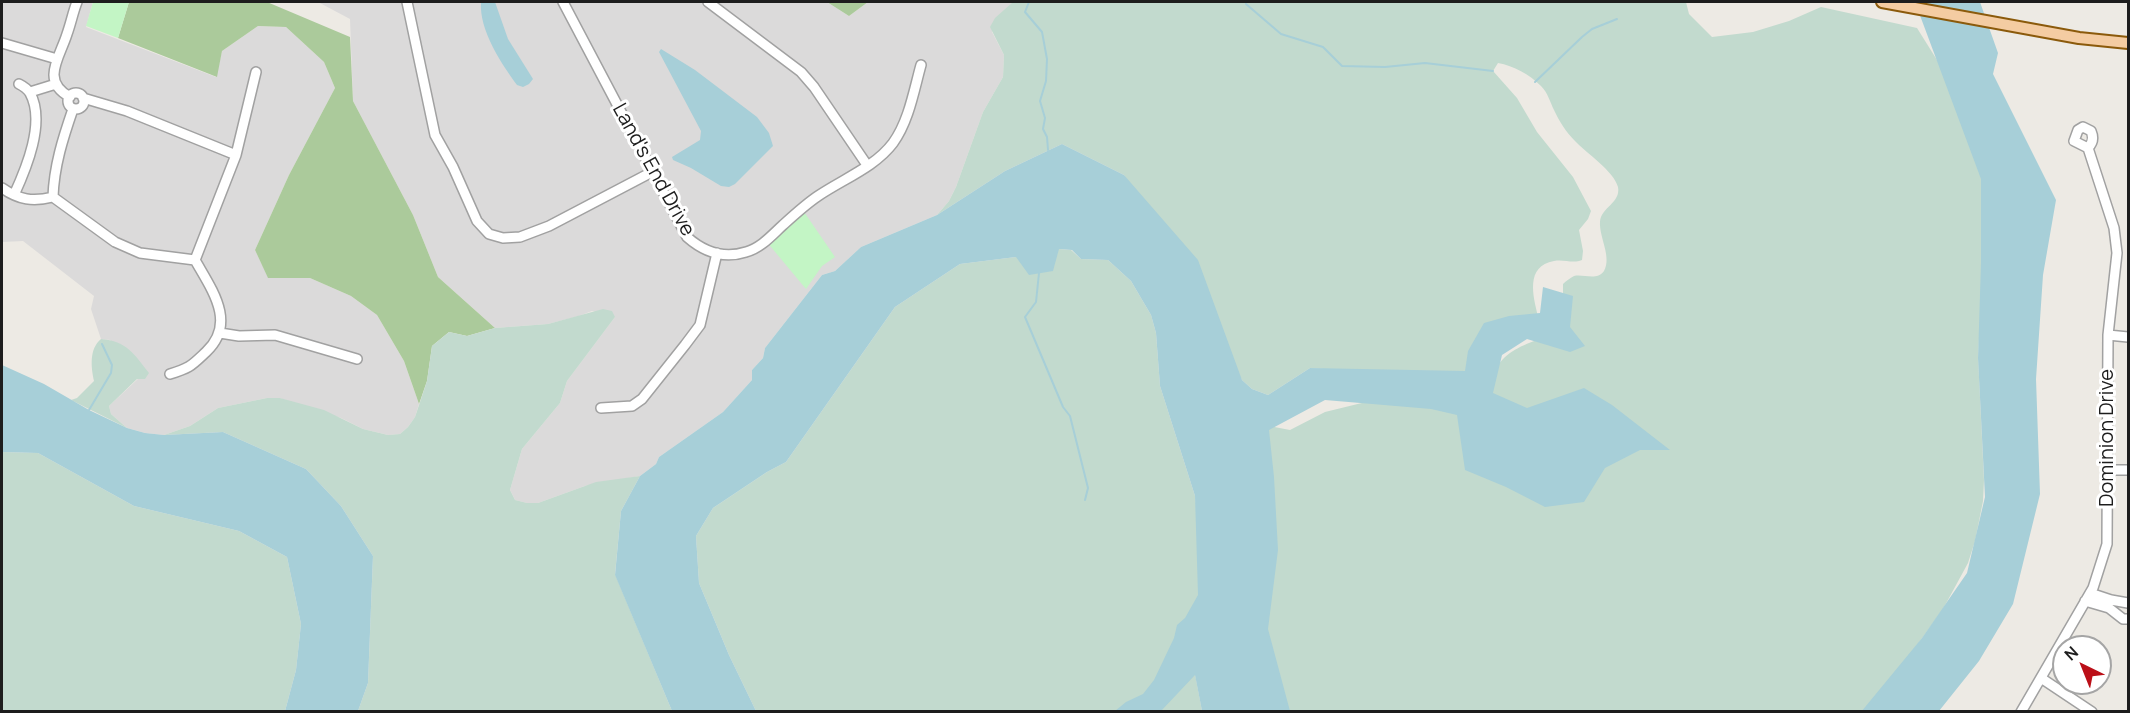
<!DOCTYPE html>
<style>
body{margin:0}
#map{position:relative;width:2130px;height:713px;overflow:hidden;background:#edeae4;font-family:Manrope,sans-serif}
canvas{display:block}
.frame{position:absolute;inset:0;border:3px solid #1d1d1d;pointer-events:none}
.north{position:absolute;left:2052px;top:635px;width:60px;height:60px;box-sizing:border-box;background:#fff;border:2px solid #a5a5a5;border-radius:50%;rotate:317deg;font-size:16px;font-weight:700;line-height:24px;text-align:center;color:#1d1d1d}
.north::after{content:'';display:block;margin:auto;width:21px;height:27px;background:#bb0f18;clip-path:polygon(50% 0,100% 100%,50% 72%,0 100%)}
</style>
<div id="map">
<canvas width="2130" height="713"></canvas>
<div class="frame"></div>
<div class="north">N</div>
</div>
<script>
const g = document.querySelector('canvas').getContext('2d');
g.lineJoin = 'round';
function paint(path, color) {
  g.fillStyle = color;
  g.fill(path, 'evenodd');
}
function strokePath(path, color, width, dash) {
  g.strokeStyle = color;
  g.lineWidth = width;
  g.lineCap = dash ? 'butt' : 'round';
  g.setLineDash(dash || []);
  g.stroke(path);
}
function write(font, color, halo, rows, align = 'center') {
  g.font = font + ' Manrope,sans-serif';
  g.lineWidth = 6;
  g.setLineDash([]);
  g.textBaseline = 'middle';
  g.strokeStyle = halo;
  g.fillStyle = color;
  for (const [text, x, y, turn = 0] of rows) {
    g.save();
    g.translate(x, y);
    g.rotate((+turn || 0) * Math.PI / 180);
    g.textAlign = isNaN(turn) ? turn : align;
    if (halo) g.strokeText(text, 0, 0);
    g.fillText(text, 0, 0);
    g.restore();
  }
}
paint(new Path2D(`
 M2,2h91l-7,25 130,50 6,-26 36,-25 28,1 38,35 11,26 -46,87 -34,75 13,27 42,1 41,18 26,19 27,46 15,43 -4,13 -7,10 -8,7 -12,1 -25,-6 -22,-11 -62,-20h-12l-49,10 -28,18 -26,9 -19,-2 -18,-5 -16,-14 -2,-8 31,-29 -30,-37 -9,-1 -10,-30 3,-13 -71,-55 -21,1z
 M318,2h509l22,14 19,-14h145l-21,30 12,23 -1,22 -20,35 -27,75 -7,14 -12,14 -76,32 -26,24 -13,4 -57,73 -2,10 -11,12v10l-29,32 -64,45 -3,7 -16,12 -55,10 -47,17h-11l-12,-3 -5,-10 12,-41 38,-46 7,-22 48,-64 -23,-6 -13,5 -31,8 -53,4 -57,-51 -25,-62 -60,-114 -3,-82z`), '#dbdada');
paint(new Path2D(`
 M129,2h138l83,35 3,64 60,114 25,62 57,51 -28,8 -18,-4 -17,14 -5,35 -8,23 -15,-43 -27,-46 -26,-19 -41,-18h-42l-13,-28 34,-75 46,-87 -11,-26 -38,-35 -28,-1 -36,25 -5,26 -99,-39z
 M827,2h41l-19,14z`), '#abca9b');
paint(new Path2D(`
 M1013,2h673l3,12 23,23 41,-5 36,-11 32,-14 96,21 25,40 47,99 -11,189 6,124 -1,21 -8,40 -7,22 -25,46 -73,102h-614l8,-286 26,5 35,-18 49,-12 120,-2c-10,-46 36,-56 69,-66v-48c3,-3 7,-6 11,-8 10,-2 23,5 30,-5 8,-14 -5,-34 -4,-49 1,-15 21,-19 18,-35 -4,-16 -32,-34 -43,-46 -9,-9 -16,-20 -21,-31 -4,-8 -6,-17 -13,-24 -12,-12 -27,-20 -43,-23l-5,8 24,27 20,34 36,45 18,34 -3,8 -9,11 4,21 -1,9c-9,4 -18,-1 -28,1 -29,5 -21,35 -16,55l-70,64 -158,-12 -42,27 -16,-6 -10,-9 -118,-205 -62,-31 -57,27 -68,44 12,-14 7,-14 27,-75 20,-35 1,-22 -14,-28 5,-9z
 M1059,249l12,1 10,9 27,1 23,21 20,34 5,18 4,53 35,110 8,61 -8,117 7,37h-446l-27,-56 -30,-72 -3,-47 17,-28 54,-36 19,-10 109,-155 65,-43 56,-7z
 M603,309l9,2 3,6 -48,64 -7,22 -38,46 -12,41 5,10 12,3h11l58,-21 44,-6 -19,35 -6,63 57,137h-314l10,-28 5,-127 -32,-50 -35,-37 -83,-37 -59,3 26,-9 28,-18 49,-10h13l44,12 39,19 25,6 12,-1 8,-7 7,-10 12,-36 5,-35 17,-14 18,4 28,-8 53,-4z
 M101,339c26,2 33,15 48,34l-4,6h-8l-28,27 2,8 16,14 -56,-28 6,-2 17,-17c-3,-14 -5,-32 7,-42z
 M2,452l36,1 96,53 105,25 48,26 14,67 -5,46 -11,41 -283,1z`), '#c2dace');
paint(new Path2D(`
 M93,2h36l-11,36 -32,-12z
 M802,209l33,48 -13,9 -16,23 -40,-48z`), '#c3f5c5');
paint(new Path2D(`
 M481,2h14l13,37 25,40 -4,5 -6,3 -6,-2c-16,-22 -38,-55 -36,-83z
 M1915,2h65l18,51 -5,21 63,126 -13,75 -7,104 4,115 -27,110 -34,57 -40,50 -78,1 61,-74 45,-65 18,-76 -7,-139 3,-95v-84z
 M661,49l34,21 62,47 12,16 4,13 -38,38 -6,3 -8,-1 -30,-18 -18,-8 -1,-3 28,-17 1,-9 -42,-79z
 M1062,144l62,31 74,85 44,120 10,9 16,6 42,-27 155,3 3,-20 16,-28 25,-7 31,-3 3,-26 30,9 -3,31 15,19 -15,6 -43,-13 -25,16 -9,38 34,15 57,-20 28,17 58,45h-30l-35,18 -21,34 -39,5 -39,-20 -41,-17 -8,-55 -26,-6 -106,-9 -56,30 5,47 4,73 -10,79 22,82h-88l-7,-36 -34,36h-46l11,-9 17,-8 11,-14 20,-42 3,-13 8,-7 13,-23 -3,-99 -35,-110 -4,-53 -5,-18 -20,-34 -23,-21 -27,-1 -9,-9 -13,-1 -6,22 -24,4 -13,-18 -56,7 -65,43 -109,155 -19,10 -54,36 -17,28 3,47 30,72 27,56h-84l-57,-136 6,-64 19,-35 16,-12 3,-7 64,-45 29,-32v-10l11,-12 2,-10 57,-73 13,-4 26,-24 76,-32 68,-44z
 M2,365l42,19 45,26 38,18 18,5 19,2 59,-3 83,37 35,37 32,50 -5,127 -10,28h-73l11,-41 5,-46 -14,-67 -48,-26 -105,-25 -96,-53 -36,-1z`), '#a7cfd8');
strokePath(new Path2D(`
 M1029,2l-4,10 17,20 5,27 -1,22 -6,20 5,17 -2,11 4,8 1,13
 M1246,4l35,30 42,13 19,19 43,1 40,-4 68,8
 M1535,82l47,-45 10,-8 25,-10
 M1039,273l-3,29 -11,15 38,90 7,9 18,72 -3,12
 M89,410l22,-37 1,-8 -10,-21`), '#a7cfd8', 2);
const minor = new Path2D(`
 M407,2l28,133 18,32 24,54 12,13 14,4 17,-1 29,-11 103,-54
 M563,2l124,235c17,15 37,22 59,15 15,-4 26,-17 37,-27 11,-10 23,-21 35,-29 25,-17 57,-29 75,-53 16,-22 21,-53 28,-78
 M708,2l93,70 13,15 53,78
 M2,43l55,16
 M30,92l26,-8
 M68 101a8 8 0 1 1 16 0a8 8 0 1 1-16 0Z
 M70,97c-30,-16 -10,-40 -3,-63 4,-11 6,-22 10,-32
 M83,98l44,13 109,44 -41,105
 M73,109c-10,29 -19,57 -20,88l62,45 25,11 55,7
 M236,155l20,-83
 M2,188c17,12 31,14 51,9
 M14,195c12,-26 32,-73 16,-102 -2,-3 -7,-7 -11,-9
 M220,333l19,3 36,-1 82,24
 M2108,335l20,2
 M170,374c20,-6 21,-8 36,-22 31,-29 6,-62 -11,-92
 M601,408l31,-2 10,-7 43,-54 15,-20 17,-72
 M2108,470h20
 M2090,593l21,7 17,3
 M2085,601l24,7 14,11h5
 M2041,678l51,34
 M2021,712l72,-124 14,-44 1,-209 9,-82 -3,-25 -26,-80c5,-5 6,-10 3,-17l-8,-4 -5,3 -4,11 14,7`);
const major = new Path2D(`
 M1882,2l197,36 49,5`);
strokePath(minor, '#a1a1a1', 12);
strokePath(major, '#8b5a0b', 14);
strokePath(minor, '#fff', 9);
strokePath(major, '#f4cca2', 10);
write('20px', '#1d1d1d', '#fff', [
 ["Land's End Drive",653,170,61],
 ["Dominion Drive",2107,438,-90]
]);
</script>
